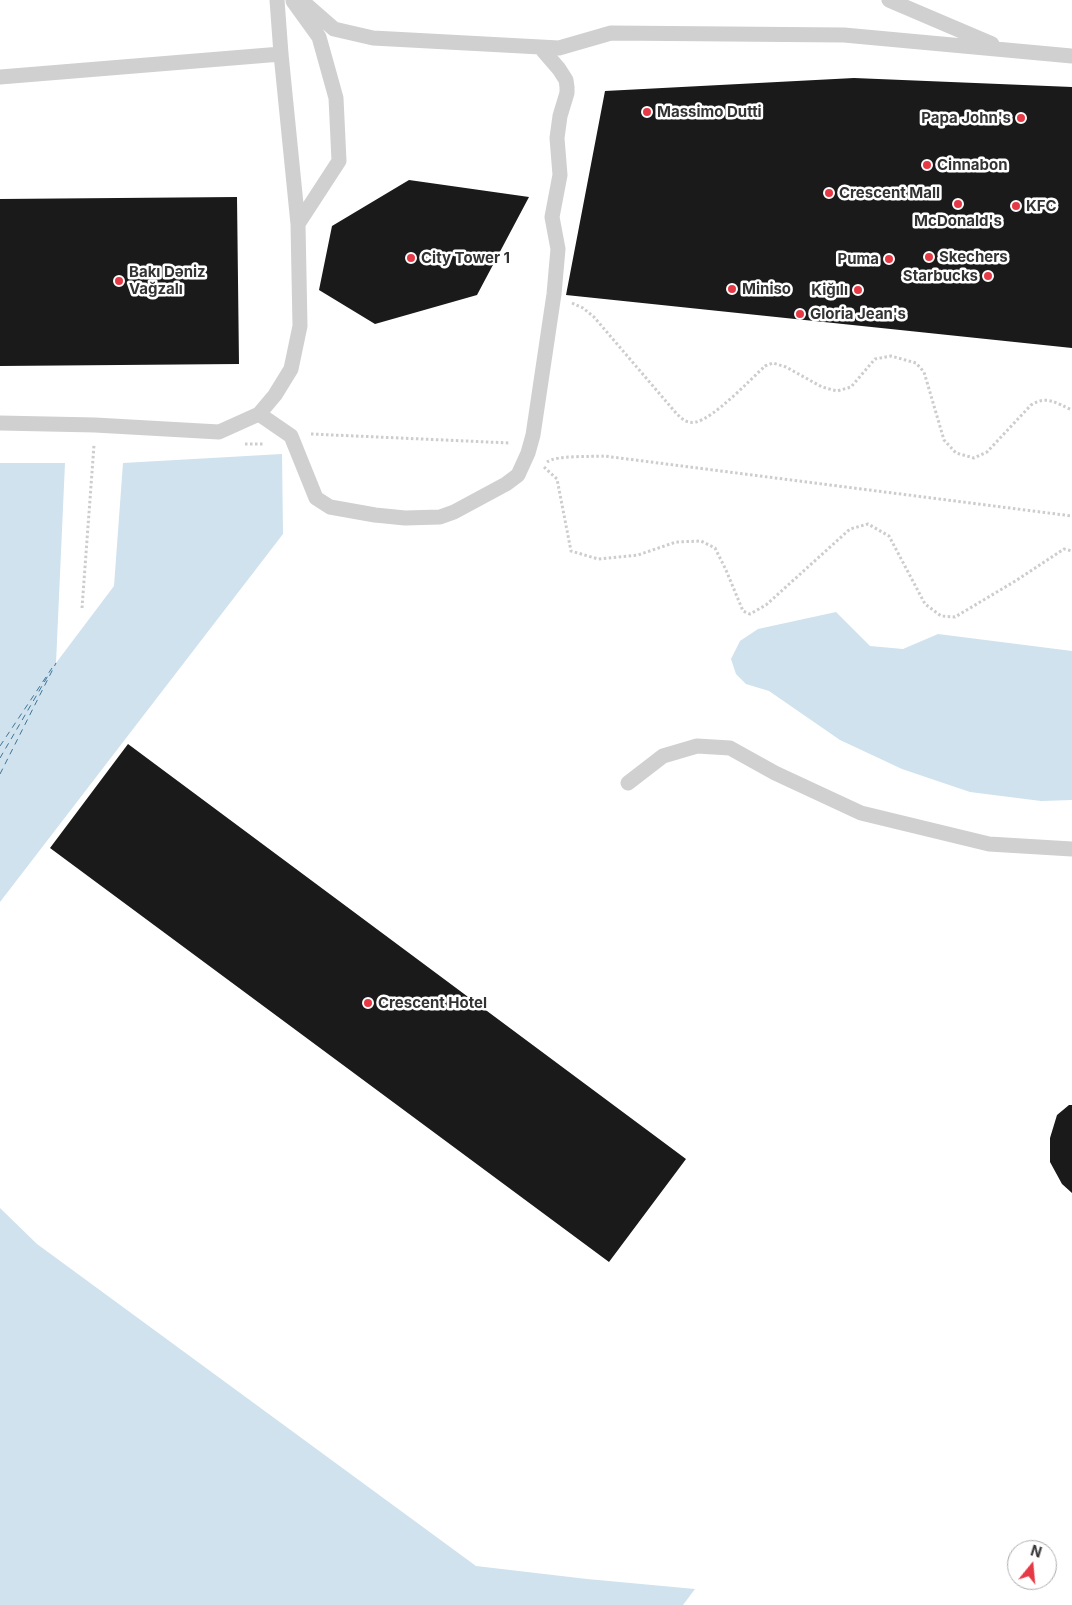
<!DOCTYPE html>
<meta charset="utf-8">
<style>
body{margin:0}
#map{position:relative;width:1072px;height:1605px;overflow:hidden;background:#fff;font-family:Inter,sans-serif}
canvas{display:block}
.north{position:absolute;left:1007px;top:1540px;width:50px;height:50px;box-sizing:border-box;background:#fff;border:1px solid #adadad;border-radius:50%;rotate:17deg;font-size:14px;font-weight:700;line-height:20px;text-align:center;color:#333}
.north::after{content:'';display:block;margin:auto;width:18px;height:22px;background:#e63946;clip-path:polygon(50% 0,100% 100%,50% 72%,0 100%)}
</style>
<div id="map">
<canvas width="1072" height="1605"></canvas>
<div class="north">N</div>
</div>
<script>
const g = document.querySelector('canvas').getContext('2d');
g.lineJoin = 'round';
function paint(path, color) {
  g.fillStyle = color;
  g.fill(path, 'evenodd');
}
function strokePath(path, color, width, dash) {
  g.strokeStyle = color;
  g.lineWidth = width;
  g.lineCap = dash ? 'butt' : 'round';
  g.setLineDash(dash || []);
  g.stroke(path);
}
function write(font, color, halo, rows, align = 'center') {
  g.font = font + ' Inter,sans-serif';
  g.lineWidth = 5;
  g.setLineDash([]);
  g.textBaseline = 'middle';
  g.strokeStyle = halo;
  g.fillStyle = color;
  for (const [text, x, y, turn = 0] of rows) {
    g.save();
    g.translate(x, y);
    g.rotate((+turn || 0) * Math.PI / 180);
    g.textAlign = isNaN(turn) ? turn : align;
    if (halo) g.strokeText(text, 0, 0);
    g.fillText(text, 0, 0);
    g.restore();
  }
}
paint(new Path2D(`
 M282,454l1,80 -283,368v-439h123z
 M836,612l34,34 33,3 35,-15 134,17v149l-31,1 -71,-9 -68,-23 -62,-29 -71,-49 -23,-7 -10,-10 -5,-15 9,-18 18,-12z
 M0,1208l37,36 439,322 111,13 108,10 -12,16h-683z`), '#cfe2ee');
paint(new Path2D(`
 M65,463h58l-9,123 -58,77z`), '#fff');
strokePath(new Path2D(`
 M0,746l52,-78
 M0,758l49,-84
 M0,774l56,-111`), '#3f7597', 1, [6, 5]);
paint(new Path2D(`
 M854,78l218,9v261l-506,-53 39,-204z
 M409,180l120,17 -52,98 -102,29 -56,-34 13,-64z
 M237,197l2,167 -239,2v-167z
 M128,744l558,415 -77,103 -559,-414z
 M1069,1105h3v88l-10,-9 -12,-22v-24l7,-23z`), '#1a1a1a');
strokePath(new Path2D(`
 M572,303l11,5 11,9 82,96c6,6 11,11 20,9 18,-4 54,-42 69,-56l8,-3 13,4 36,20 15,4 14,-4 24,-28 16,-3 25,7 8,9 20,68 12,13 18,5 13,-6 44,-47c16,-10 25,-2 41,5
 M311,434l199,9
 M245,444h19
 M547,462c9,-7 44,-5 57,-6l468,60
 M544,467l13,12 14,72 27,8 40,-4 38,-13 25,-1 14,7 11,22 17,41 7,3 16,-9 84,-76 18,-5 21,12 36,68 16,12 14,1 62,-37 47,-31 8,2
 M82,608l12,-163`), '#cdcdcd', 3, [2.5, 2.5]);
strokePath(new Path2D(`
 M301,0l33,29 39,9 186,10 52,-15 233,2 228,21
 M889,0l103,44
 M293,1l26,36 17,61 3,63 -41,63
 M0,77l281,-23
 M259,414l32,22 25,62 14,9 45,8 30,3 35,-1 14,-5 52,-28 12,-9 10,-22 5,-18 21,-141 4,-45 -6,-32 8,-42 -3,-37 3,-22 7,-23v-6l-1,-7 -7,-11 -19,-22
 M0,423l95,2 124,7 40,-18 16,-19 16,-26 9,-43 -2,-102 -17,-170 -4,-54
 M628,783l35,-27 34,-10 33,2 45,25 86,40 128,31 83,5`), '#d0d0d0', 15);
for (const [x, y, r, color] of [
 [647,112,5,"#e63946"],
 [1021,118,5,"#e63946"],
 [927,165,5,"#e63946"],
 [829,193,5,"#e63946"],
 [958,204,5,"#e63946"],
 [1016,206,5,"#e63946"],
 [929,257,5,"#e63946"],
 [411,258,5,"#e63946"],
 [889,259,5,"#e63946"],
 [988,276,5,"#e63946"],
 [119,281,5,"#e63946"],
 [732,289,5,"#e63946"],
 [858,290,5,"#e63946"],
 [800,314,5,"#e63946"],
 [368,1003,5,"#e63946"]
]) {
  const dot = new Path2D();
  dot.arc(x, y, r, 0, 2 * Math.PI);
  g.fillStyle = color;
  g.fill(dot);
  strokePath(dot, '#fff', 2);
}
write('bold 15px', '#333', '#fff', [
 ["Massimo Dutti",657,112],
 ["Papa John's",1011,118,"right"],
 ["Cinnabon",937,165],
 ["Crescent Mall",839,193],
 ["KFC",1026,206],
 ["McDonald's",958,221,"center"],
 ["Skechers",939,257],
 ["City Tower 1",421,258],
 ["Puma",879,259,"right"],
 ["Bakı Dəniz",129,272],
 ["Vağzalı",129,289],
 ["Starbucks",978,276,"right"],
 ["Miniso",742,289],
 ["Kiğılı",848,290,"right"],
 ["Gloria Jean's",810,314],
 ["Crescent Hotel",378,1003]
], 'left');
</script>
